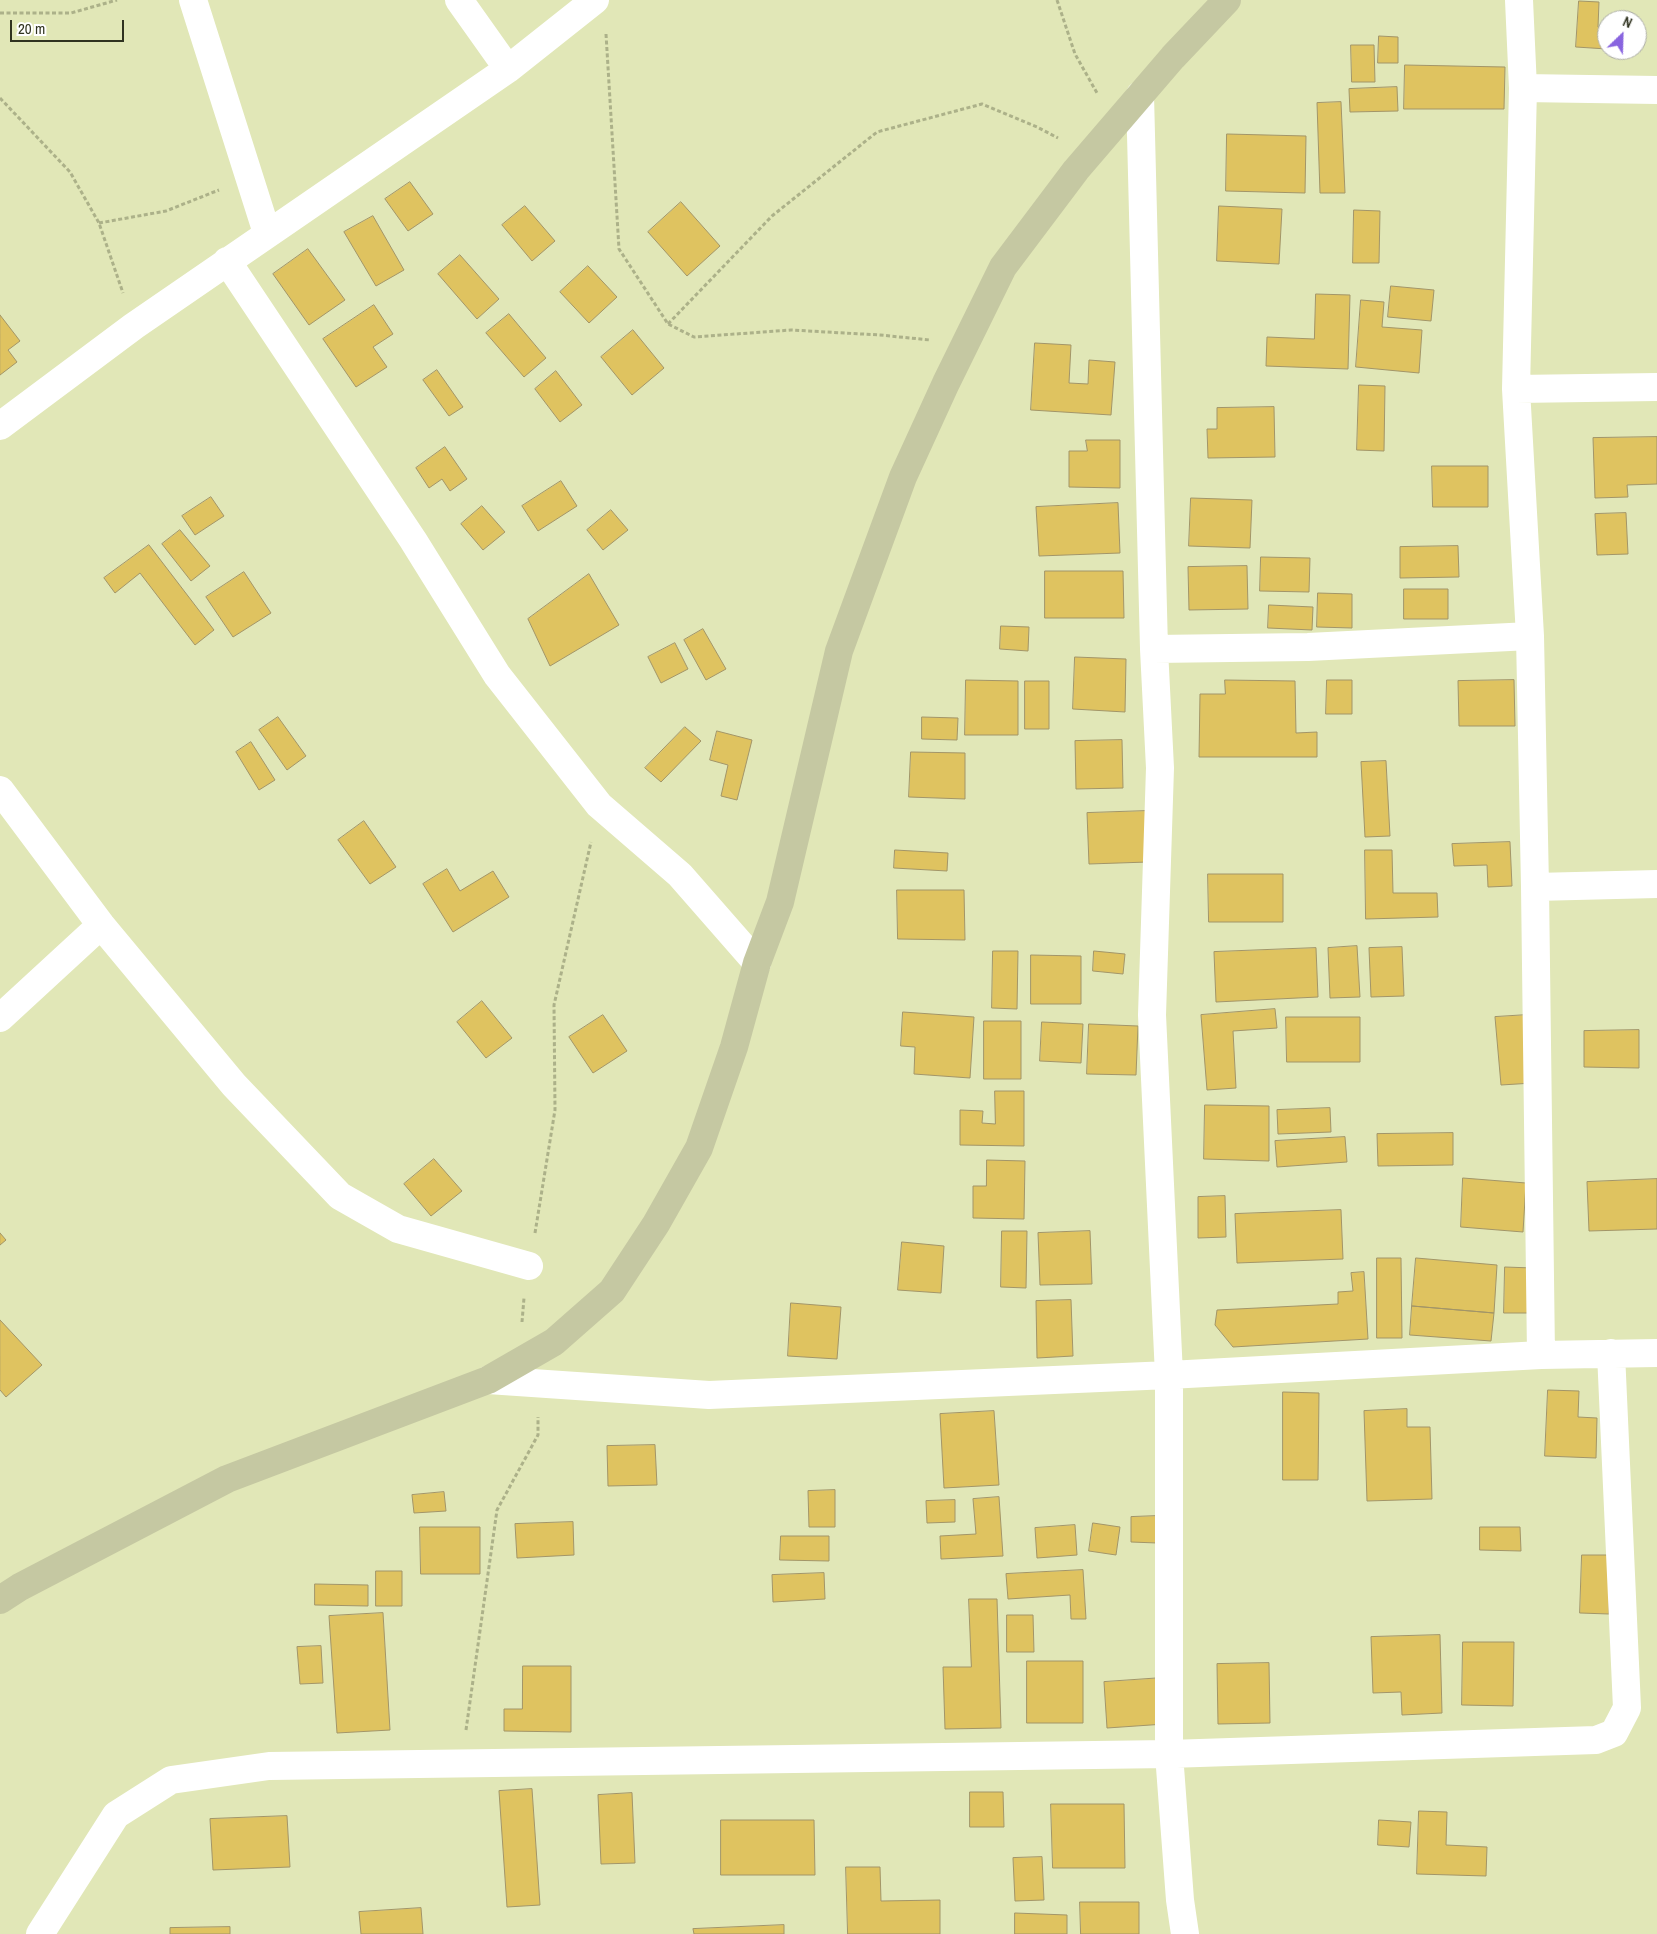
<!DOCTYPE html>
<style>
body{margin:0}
#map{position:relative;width:1657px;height:1934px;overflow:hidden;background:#e1e7b7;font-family:"Archivo Narrow",sans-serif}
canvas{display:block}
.north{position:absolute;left:1597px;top:10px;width:50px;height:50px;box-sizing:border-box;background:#fff;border:1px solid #acada6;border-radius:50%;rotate:24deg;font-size:14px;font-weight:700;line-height:20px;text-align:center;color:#303320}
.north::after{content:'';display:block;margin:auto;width:18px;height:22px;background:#8864df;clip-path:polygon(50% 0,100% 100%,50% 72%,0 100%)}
.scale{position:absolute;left:10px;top:20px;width:114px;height:22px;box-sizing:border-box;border:2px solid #303320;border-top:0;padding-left:6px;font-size:15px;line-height:18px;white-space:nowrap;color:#303320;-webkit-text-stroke:4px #fff;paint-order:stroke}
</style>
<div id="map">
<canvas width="1657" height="1934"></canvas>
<div class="north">N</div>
<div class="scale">20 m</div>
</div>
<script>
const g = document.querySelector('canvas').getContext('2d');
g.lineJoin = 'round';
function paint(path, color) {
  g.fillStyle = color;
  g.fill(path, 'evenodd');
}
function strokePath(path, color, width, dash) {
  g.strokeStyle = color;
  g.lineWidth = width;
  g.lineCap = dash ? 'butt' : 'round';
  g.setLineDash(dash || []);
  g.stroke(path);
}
const building = new Path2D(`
 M1579,1l20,1 -1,25h9v22l-31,-2z
 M1379,36l19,1v26h-20z
 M1351,45h23l1,37h-23z
 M1405,65l100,2 -1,42h-100z
 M1397,87l1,24 -48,1 -1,-23z
 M1341,102l4,91h-25l-3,-90z
 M1227,134l79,2 -1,57 -79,-2z
 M410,182l23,32 -25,17 -23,-32z
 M681,202l39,44 -33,30 -39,-44z
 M525,206l30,35 -23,20 -30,-36z
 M1219,206l63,3 -3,55 -62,-3z
 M1354,210l26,1 -1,52h-26z
 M373,216l31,54 -28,16 -32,-54z
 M308,249l37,51 -36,25 -36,-51z
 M460,255l39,44 -22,20 -39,-45z
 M588,266l29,31 -28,26 -29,-31z
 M1391,286l43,4 -3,31 -43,-4z
 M1316,294l34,1 -2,74 -82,-3 1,-29 47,2z
 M1361,300l23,2 -2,25 40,3 -3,43 -63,-6z
 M374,305l19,29 -20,13 14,20 -31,20 -33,-48z
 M509,314l37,44 -22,19 -38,-44z
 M0,315l20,26 -12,9 9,12 -17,13z
 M633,330l31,38 -32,27 -31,-38z
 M1035,343l36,2 -2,38 19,1 1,-24 26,2 -4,53 -80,-5z
 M437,370l26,37 -14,9 -26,-36z
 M556,371l26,34 -22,17 -25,-33z
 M1359,385l26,1 -1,65 -27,-1z
 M1274,407l1,50 -67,1 -1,-29h10v-21z
 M1657,437v47l-30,1 1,12 -33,1 -2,-60z
 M1086,440h34v48l-51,-1v-36h18z
 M445,447l22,32 -17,12 -8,-12 -13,9 -13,-20z
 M1432,466h56v41h-55z
 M561,481l16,25 -39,25 -16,-25z
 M211,497l13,19 -29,19 -13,-19z
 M1191,498l61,2 -2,48 -61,-2z
 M1118,503l2,50 -81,3 -3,-49z
 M482,506l23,26 -22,18 -22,-26z
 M611,510l17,20 -25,20 -16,-20z
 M1626,513l2,41 -31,1 -2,-41z
 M180,530l30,36 -19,15 -29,-37z
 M149,545l65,85 -19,15 -55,-72 -25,20 -11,-15z
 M1458,546l1,31 -59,1v-31z
 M1261,557l49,1 -1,34 -49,-1z
 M1247,566l1,43 -59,1 -1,-43z
 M1045,571h78l1,47h-79z
 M244,572l27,41 -38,24 -27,-40z
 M589,574l30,51 -69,41 -22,-47z
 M1404,589h44v30h-44z
 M1318,593l34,1v34l-35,-1z
 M1269,605l44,2 -1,23 -44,-2z
 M1001,626l28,1 -1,24 -28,-2z
 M703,629l23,40 -20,11 -22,-40z
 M675,643l13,26 -27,14 -13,-26z
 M1075,657l51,2 -1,53 -52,-3z
 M966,680l52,1v54h-53z
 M1225,680l70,1 1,52 21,-1v25h-118l1,-63h25z
 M1327,680h25v34h-26z
 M1514,680l1,46h-56l-1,-45z
 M1025,681h24v48h-24z
 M278,717l28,39 -19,14 -28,-40z
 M922,717l36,1 -1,22 -35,-1z
 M685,727l16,14 -40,41 -16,-14z
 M717,731l35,9 -15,60 -16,-4 7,-31 -18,-5z
 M1122,740l1,48 -47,1 -1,-48z
 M251,742l24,38 -16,10 -23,-38z
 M911,752l54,1v46l-56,-2z
 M1386,761l4,75 -25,1 -4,-75z
 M1146,811l2,51 -59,2 -2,-51z
 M364,821l32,46 -26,17 -32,-44z
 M1510,842l2,44 -24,1 -1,-22 -33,1 -2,-22z
 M895,850l53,3 -1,18 -53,-3z
 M1365,850h27l1,43h44l1,24 -72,2z
 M447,869l13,22 33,-20 16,26 -56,35 -30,-48z
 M1208,874h75v48h-74z
 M897,890h67l1,50 -67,-1z
 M1357,946l3,51 -30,1 -2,-50z
 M1402,947l2,49 -33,1 -2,-49z
 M1316,948l2,49 -102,5 -2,-50z
 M993,951h25l-1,58 -25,-1z
 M1094,951l31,3 -2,20 -30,-3z
 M1031,955l50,1v48h-50z
 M482,1001l30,37 -26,20 -29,-36z
 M1275,1009l2,19 -44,3 3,57 -29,2 -6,-75z
 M903,1012l71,5 -4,61 -56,-4 1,-27 -14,-1z
 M603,1015l24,36 -34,22 -24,-36z
 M1527,1015l6,68 -32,2 -6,-68z
 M1286,1017h74v45h-73z
 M984,1021h37v58h-37z
 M1042,1022l41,2 -2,39 -41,-2z
 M1089,1024l49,2 -2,49 -49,-1z
 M1639,1030v38l-55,-1v-36z
 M995,1091h29v55l-64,-1v-35l23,1 -1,12 13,1z
 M1205,1105l64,1v55l-65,-2z
 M1330,1108l1,24 -53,2 -1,-24z
 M1453,1133v32l-75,1 -1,-32z
 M1345,1137l2,25 -70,5 -2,-26z
 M434,1159l28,32 -31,25 -27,-32z
 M987,1160l38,1 -1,58 -51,-1v-32h13z
 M1463,1178l63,5 -3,49 -62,-5z
 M1657,1179v50l-68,2 -2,-49z
 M1225,1196l1,41 -28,1v-41z
 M1341,1210l2,49 -106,4 -2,-49z
 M1002,1231h25l-1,57 -25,-1z
 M1090,1231l2,53 -52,1 -2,-52z
 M0,1233l6,7 -6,5z
 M902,1242l42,4 -3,47 -43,-3z
 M1377,1258h24l1,80h-25z
 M1416,1258l81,7 -3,48 -82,-7z
 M1505,1267l28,1 -1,45h-28z
 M1364,1272l4,67 -135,8 -18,-22 2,-15 121,-6v-12l15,-1 -2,-18z
 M1071,1300l2,56 -36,2 -1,-57z
 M791,1303l50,4 -4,52 -49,-3z
 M1412,1306l82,7 -3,28 -81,-6z
 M0,1320l42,45 -36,32 -6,-7z
 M1548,1390l31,1 -1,26 19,1 -1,40 -51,-2z
 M1283,1392l36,1 -1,87h-35z
 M1407,1409v18h23l2,72 -65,2 -3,-90z
 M994,1411l5,74 -55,3 -4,-74z
 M655,1445l2,40 -49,1 -1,-40z
 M835,1490v37h-26l-1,-36z
 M444,1492l2,19 -32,2 -2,-18z
 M999,1497l4,59 -62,3 -1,-23 36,-2 -3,-35z
 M955,1500v22l-28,1 -1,-22z
 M1157,1516v27l-26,-1v-25z
 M573,1522l1,33 -57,3 -2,-34z
 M1093,1523l27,4 -4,28 -27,-4z
 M1075,1525l2,30 -40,3 -2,-30z
 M420,1527h60v47h-59z
 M1480,1527h40l1,24 -41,-1z
 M781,1536h48v25l-49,-1z
 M1582,1555h28l-1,59 -29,-1z
 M1083,1570l3,49h-15l-1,-24 -62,4 -2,-25z
 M376,1571h26v35h-26z
 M824,1573l1,26 -52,3 -1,-27z
 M315,1584l53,1v21l-53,-1z
 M969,1599h28l4,129 -56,1 -2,-62h28z
 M383,1613l7,117 -53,3 -8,-117z
 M1007,1615h26l1,37h-27z
 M1440,1635l2,78 -40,2 -1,-23 -28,1 -2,-56z
 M1463,1642h51l-1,64 -51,-1z
 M321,1646l2,37 -23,1 -3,-37z
 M1027,1661h56v62h-56z
 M1269,1663l1,60 -52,1 -1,-60z
 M523,1666h48v66l-67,-1v-22h18z
 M1162,1678l3,46 -58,4 -3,-46z
 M532,1789l8,116 -33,2 -8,-116z
 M970,1792h33l1,35h-34z
 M632,1793l3,70 -34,1 -3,-69z
 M1051,1804h73l1,64h-72z
 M1419,1811l28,1 -1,33 41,2 -1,29 -69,-2z
 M287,1816l3,51 -77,3 -3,-51z
 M721,1820h93l1,55h-94z
 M1379,1820l32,2 -2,25 -31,-2z
 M1042,1857l2,43 -29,1 -2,-43z
 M846,1867h34l1,34 59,-1v34h-92z
 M1080,1902h59v32h-58z
 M421,1908l2,26h-62l-2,-22z
 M1015,1913l52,2v19h-52z
 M784,1925v9h-90l-1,-5z
 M230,1927v7h-60v-6z`);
paint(building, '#dfc360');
strokePath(building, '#a29568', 1);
strokePath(new Path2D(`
 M1057,0l18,54 22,39
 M0,13h71l46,-13
 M606,34l13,215 49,75 26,13 97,-7 89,5 50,5
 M0,98l70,74 29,51 24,70
 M99,223l67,-12 53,-21
 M668,324l104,-108 105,-84 105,-28 55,23 21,11
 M535,1233l20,-123 -1,-105 37,-163
 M522,1322l2,-24
 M466,1730l31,-220 41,-75v-18`), '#acb189', 3, [4, 2.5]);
strokePath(new Path2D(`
 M193,0l74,233
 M459,0l49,69
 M1519,0l4,88 -7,301 14,247 5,251 6,468
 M1523,88l134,2
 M1140,95l14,554 6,119 -8,247 17,360v379l11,146 5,34
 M227,261l186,279 84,135 102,130 81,70 77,88
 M1516,389l141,-2
 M0,426l134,-100 374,-257 87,-69
 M1154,649l154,-2 222,-11
 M0,790l101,135 133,160 106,111 58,33 131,37
 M1535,887l122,-3
 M0,1018l101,-93
 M488,1380l221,15 460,-20 372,-20 116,-2
 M40,1934l76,-119 55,-35 98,-14 900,-12 427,-14 18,-7 13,-25 -16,-355`), '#fff', 28);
strokePath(new Path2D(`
 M0,1600l20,-13 207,-108 261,-99 66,-38 58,-51 44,-67 43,-76 35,-101 23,-84 23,-61 59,-251 64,-174 43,-94 57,-116 73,-97 97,-113 54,-57`), '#c5c8a2', 28);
</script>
